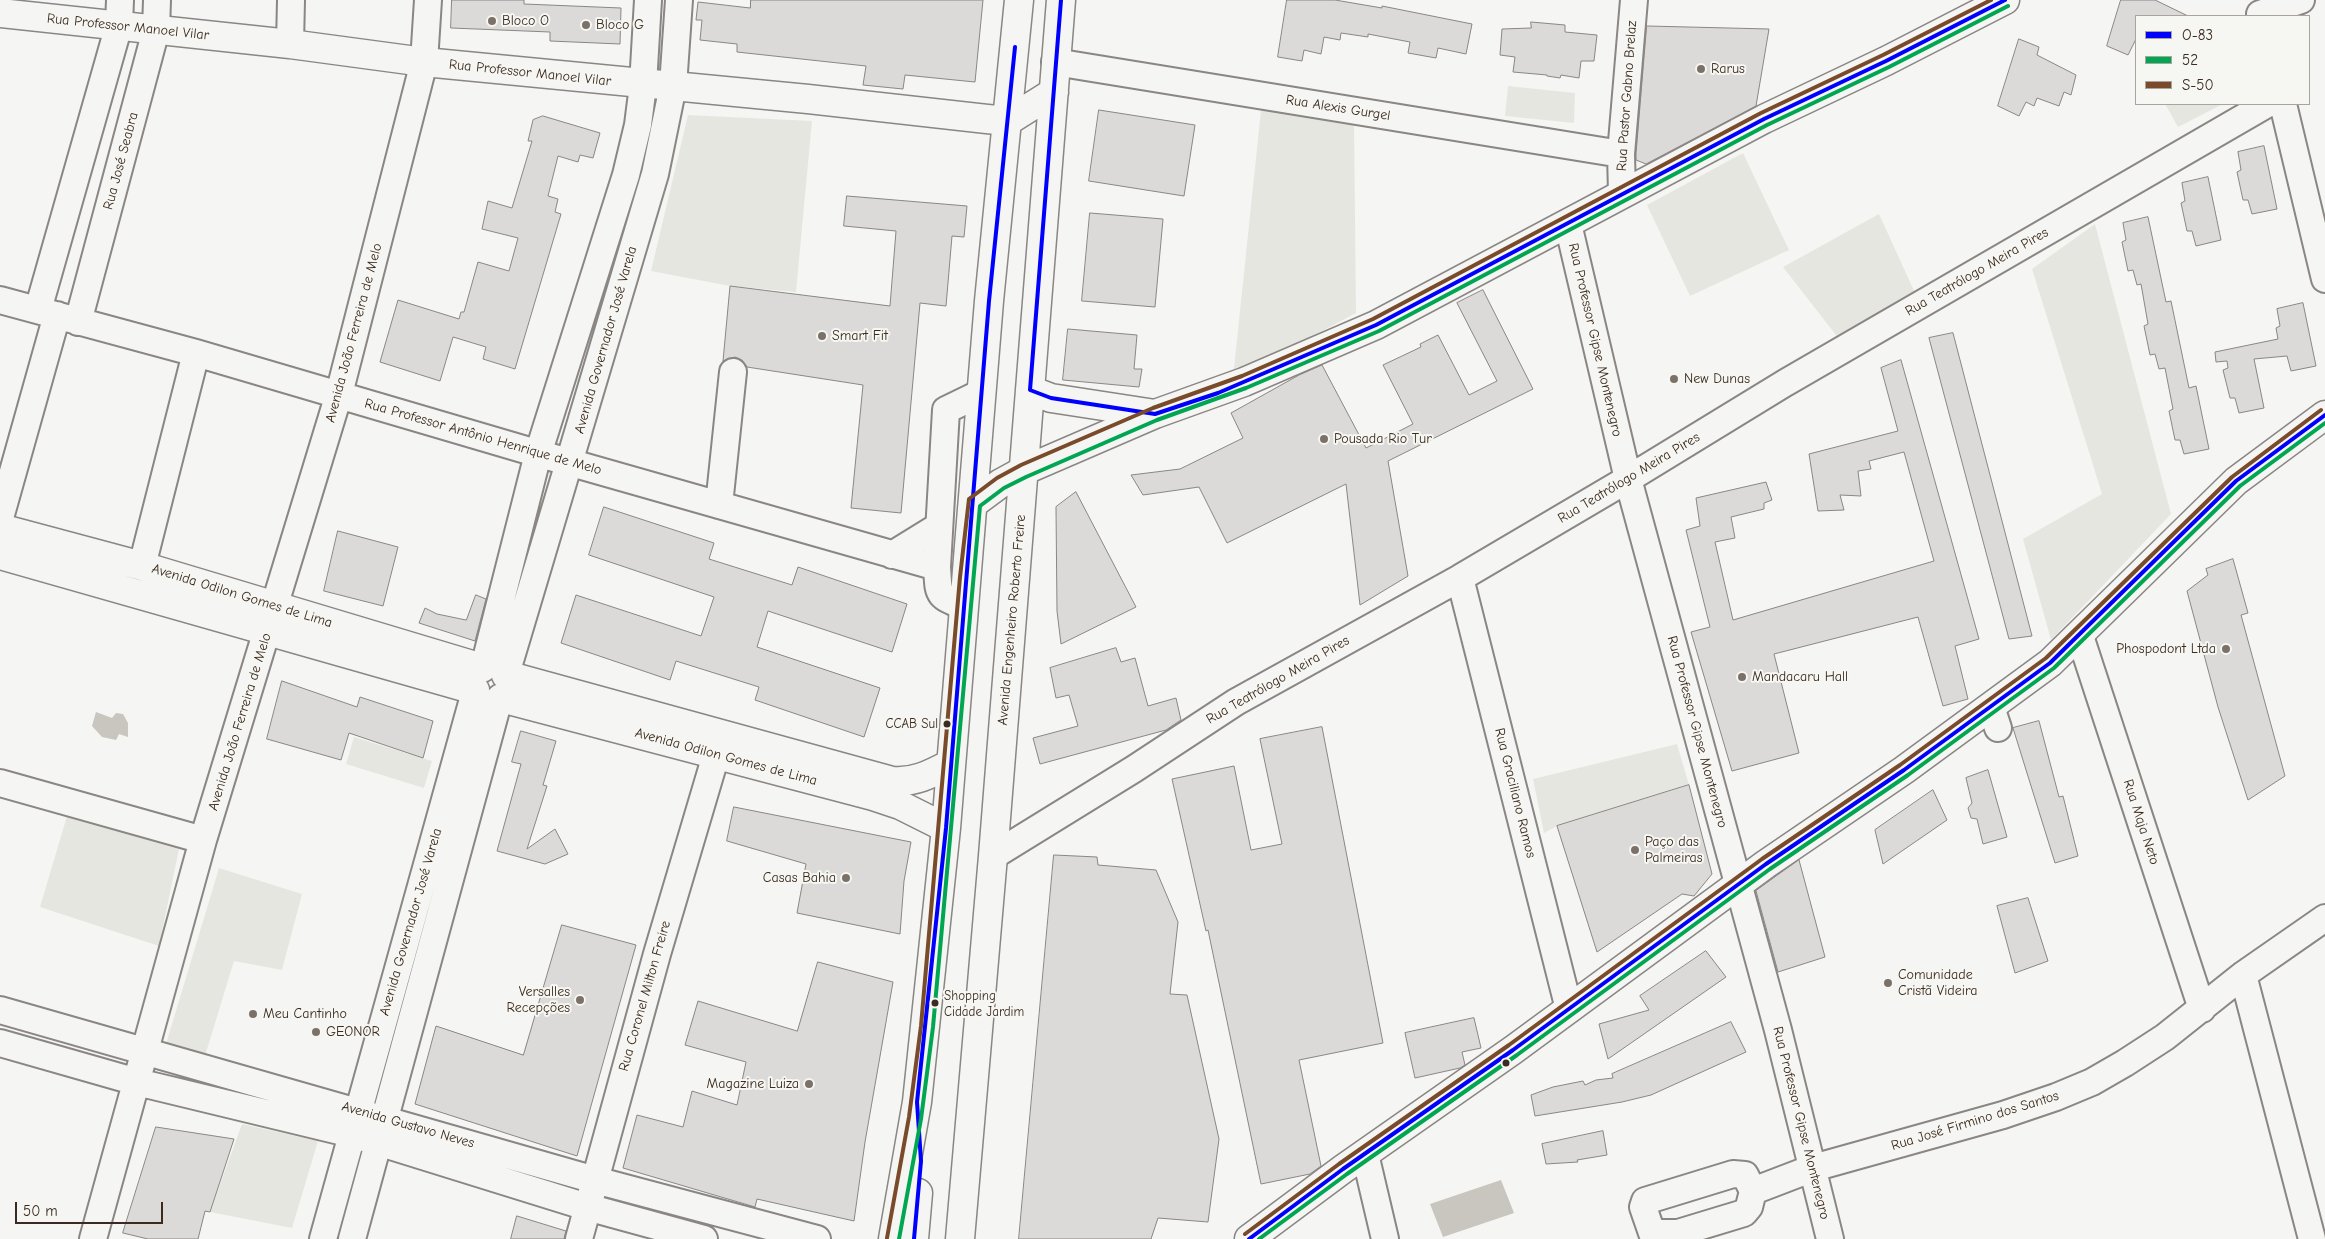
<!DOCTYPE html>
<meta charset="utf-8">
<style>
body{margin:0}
#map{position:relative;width:2325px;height:1239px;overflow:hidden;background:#f5f5f3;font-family:"Comic Neue",sans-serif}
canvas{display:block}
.legend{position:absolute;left:2135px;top:15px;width:175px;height:90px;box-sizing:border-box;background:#f6f6f2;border:1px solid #aba49d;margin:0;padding:6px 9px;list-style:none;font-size:15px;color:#3b2a1e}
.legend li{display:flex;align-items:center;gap:10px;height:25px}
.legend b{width:25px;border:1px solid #aba49d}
.scale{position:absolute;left:15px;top:1202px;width:148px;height:22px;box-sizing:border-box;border:2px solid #3b2a1e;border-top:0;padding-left:6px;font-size:15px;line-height:18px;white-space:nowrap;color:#3b2a1e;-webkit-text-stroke:4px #f6f6f2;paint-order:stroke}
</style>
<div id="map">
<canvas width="2325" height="1239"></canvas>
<ul class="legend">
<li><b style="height:6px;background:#00f"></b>O-83</li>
<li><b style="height:6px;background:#00a651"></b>52</li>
<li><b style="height:6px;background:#7a4b2a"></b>S-50</li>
</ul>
<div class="scale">50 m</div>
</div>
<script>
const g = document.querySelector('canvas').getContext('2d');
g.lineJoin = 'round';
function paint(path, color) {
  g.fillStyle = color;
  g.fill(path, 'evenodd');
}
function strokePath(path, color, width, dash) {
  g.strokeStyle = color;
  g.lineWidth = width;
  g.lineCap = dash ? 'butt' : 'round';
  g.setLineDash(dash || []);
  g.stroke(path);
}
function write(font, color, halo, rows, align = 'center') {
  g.font = font + ' "Comic Neue",sans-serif';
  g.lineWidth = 4;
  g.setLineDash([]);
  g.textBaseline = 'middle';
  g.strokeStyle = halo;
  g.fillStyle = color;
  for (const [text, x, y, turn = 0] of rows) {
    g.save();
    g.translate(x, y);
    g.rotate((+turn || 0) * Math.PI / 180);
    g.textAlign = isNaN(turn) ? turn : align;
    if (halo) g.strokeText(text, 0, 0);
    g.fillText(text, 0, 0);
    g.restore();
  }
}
paint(new Path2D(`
 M1508,86l67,7 -1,30 -69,-7z
 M2165,104h58l-45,23z
 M1261,110l93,11 2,192 -123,65z
 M688,115l124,6 -16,171 -66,-6 -79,-15z
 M1743,153l46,97 -99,46 -43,-91z
 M1879,214l37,81 -77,44 -56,-72z
 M2095,224l76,290 -120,126 -28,-101 79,-45 -70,-225z
 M354,737l78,24 -8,27 -78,-24z
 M1677,744l12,41 -132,41 -13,7 -11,-54z
 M67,816l112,33 -20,97 -119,-39z
 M219,868l83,26 -20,76 -48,-9 -29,95 -39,-12z
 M242,1124l76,17 -26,87 -82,-16z`), '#e6e6e1');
paint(new Path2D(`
 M96,712l16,6 4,-5 7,1 5,9v14l-9,-3 -3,6 -14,-3 -10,-11z
 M1501,1180l13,33 -71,24 -13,-33z`), '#c9c5bf');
const building = new Path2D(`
 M452,0h72v4l97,4 -1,36 -70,-3v-9l-99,-4z
 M751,0h232l-8,82 -70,-7 -2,14 -40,-4 3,-19 -129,-14v-8l-37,-4 2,-20h-6l2,-18 52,6z
 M1287,0h48l47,8v-2l90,18 -6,30 -28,-6 -2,10 -28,-5 2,-11 -42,-8v3l-27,-4 -1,7 -16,-3 -3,17 -17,-4 -2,11 -24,-4z
 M2121,0h34l33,16h-52v23l-8,16 -21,-9z
 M1531,22l34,3v7l32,3 -3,26h-13l-2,17 -18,-3 -1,3 -13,-2v-1l-34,-3 2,-15 -15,-2 2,-26 29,-1z
 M1647,26l122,3 -13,77 -110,58 -10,-4v-6z
 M2019,39l20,8 -2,8 39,20 -5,20 -7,-3 -5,14 -22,-8 -3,8 -8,-4 -7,14 -21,-10z
 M1099,110l96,15 -11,71 -95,-15z
 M543,116l57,17 -7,25 -13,-3 -2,7 -20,-6 -10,40 10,3 -3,13 6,2 -46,155 -32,-10 3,-12 -33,-10 -13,44 -60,-19 18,-62 61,19 2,-7h3l14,-50 31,9 9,-33 -36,-9 6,-28 24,7 20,-67h-4l5,-21z
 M2264,146l13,63 -25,5 -4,-14h-5l-6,-28 4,-2 -3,-18z
 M2208,177l13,63 -25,6 -4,-15h-5l-6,-28 4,-2 -3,-18z
 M847,196l120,10 -3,31 -12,-1 -6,70 -26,-3 -19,210 -50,-5 12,-123 -116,-18 -5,-7 -7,-3 -12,4 7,-75 160,20 6,-75 -52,-5z
 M1090,213l73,6 -8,88 -73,-6z
 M2148,217l18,85 5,-1 18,87 7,-2 13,63 -25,5 -4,-14h-5l-6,-29 4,-2 -8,-41 -6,1 -4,-15 -5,1 -6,-29 4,-2 -7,-40 -4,1 -4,-15 -5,1 -6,-29 4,-2 -3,-17z
 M1483,290l50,99 -145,72 20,115 -48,29 -14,-121 -119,59 -28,-56 -56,8 -12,-20 49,-6 63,-31 -12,-25 68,-38 23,-10 44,83 47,-24 -30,-59 38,-18 -1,-3 18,-9 31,60 28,-14 -40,-78z
 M2303,303l13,63 -25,5 -4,-15 -33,3 10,49 -25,5 -4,-15h-5l-7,-28 5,-2 -1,-7 -11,1 -1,-10 63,-13 -2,-11 4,-2 -3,-17z
 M1068,329l69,6 -3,34h8l-3,18 -76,-7z
 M1953,333l79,303 -23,3 -80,-301z
 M1901,360l78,279 -24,7 13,53 -25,7 -25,-89 -144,37 25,99 -67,18 -41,-139 19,-5 -24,-97 14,-4 -4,-28 70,-16 6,18 -8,3v6l-33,8 4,21 -20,4 18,78 201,-59 -30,-109 -35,9 2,8 -13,2 3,25 -21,-1 4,15 -26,1 -9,-57 89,-23 -17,-63z
 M1076,492l60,115 -75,37 -4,-33 -1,-104z
 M604,507l110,36 -5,16 83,26 6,-18 109,37 -15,48 -124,-41 -11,36 123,41 -16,49 -109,-37 4,-13 -83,-26 -6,19 -109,-37 15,-48 125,41 13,-39 -125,-42z
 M338,531l60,16 -15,59 -59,-15z
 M2233,559l15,54 -7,2 44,161 -37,24 -30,-93 -31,-116 21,-16 -2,-6z
 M476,595l10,4 -11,42 -56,-18 6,-15 12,6 29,6z
 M1116,648l5,14 14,-4 13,48 28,-8 5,22 -15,10 -126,34 -7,-26 45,-12 -9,-31 -13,3 -6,-30z
 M282,681l75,26 3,-10 73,24 -10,37 -74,-25 -8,27 -74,-21z
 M2039,721l20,76 4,-1 15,60 -23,7 -42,-135z
 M1322,727l61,316 -84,17 22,106 -11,8 -49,10 -53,-254 -2,1 -34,-152 62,-13 17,84 31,-6 -22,-105z
 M521,731l35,10 -13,44 4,1 -20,63 28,-20 13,25 -23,10 -48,-13 24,-87 -9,-2z
 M1988,770l19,67 -24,7 -6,-25 -6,-1 -3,-10 4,-5 -6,-25z
 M1689,785l23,89 -18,22 -12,-2 -85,58 -40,-126z
 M1933,790l14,30 -64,44 -8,-34z
 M734,807l177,35 -7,39 -4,53 -103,-21 9,-49 -79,-23z
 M1054,855l43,2 1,8 58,5 22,52 -8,72 17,1 32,144 -11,83 -50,-4 -7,21h-132z
 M1799,860l26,97 -47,15 -22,-81z
 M2028,898l20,63 -33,12 -18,-67z
 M562,925l74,20 -59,211 -162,-52 21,-78 87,29z
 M1706,951l20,26 -118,82 -9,-35 50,-14 -9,-14z
 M818,962l75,20 -28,160 -11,79 -97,-22 -2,8 -132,-39 14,-53 46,12 9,-36 45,14 9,-43 -61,-17 13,-44 99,30z
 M1474,1018l7,30 -19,4 3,13 -5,3 -45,10 -10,-45z
 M1731,1022l15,30 -95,43 -29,7 -87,14 -4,-21 22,-8 30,-6 2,4 11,-5 17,-2 -1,-4z
 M156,1127l78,12 -24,73 -5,-1 -7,28h-50l-25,-6z
 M1603,1131l4,24 -30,5 1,2 -32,2 -4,-20z
 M517,1216l49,15 -2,8h-53z`);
paint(building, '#dbdad8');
strokePath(building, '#8a8683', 1);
const minor = new Path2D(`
 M2260,14l41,-14
 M290,44l1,-44
 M1055,62l566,92
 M2283,104l42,175
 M1622,193l-1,-39 13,-154
 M1568,224l60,255 150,551 52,209
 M0,300l196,53 330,97 411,117
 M38,310l81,-285 1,-25
 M78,322l78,-292 1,-30
 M719,505l14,-133
 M0,518l57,-203
 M892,555l47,-29
 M142,566l54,-213
 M1460,578l109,431
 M963,606c-27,-11 -24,-11 -26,-39l9,-157 35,-17
 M2080,636l122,373
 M484,667l54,-213 88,-279 12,-50 5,-40 5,-85
 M506,674l149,-500 18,-88 6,-86
 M1991,707l7,21
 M0,783l203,57
 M993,856l141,-87 102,-67 224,-124 168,-99 157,-96 482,-279
 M2243,975l69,264
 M0,1010l595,170 222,59
 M0,1043l137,39 215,52 235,73 117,32
 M1365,1154l20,85
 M1753,1191l-4,16 -5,6 -66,20h-26l-9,-26 2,-6 88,-27 12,1 8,16 60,-23 190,-53 53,-18 36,-15 33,-19 40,-26 78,-62 82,-57
 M93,1239l110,-399 136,-446 85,-332 4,-62
 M323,1239l152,-547
 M352,1239l147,-540
 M579,1239l78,-285 59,-199`);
const major = new Path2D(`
 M0,13l290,31 134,18 384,37 179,20 21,2 46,-29
 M1030,390l21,8 104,16
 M974,503l27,-20 22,-12 132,-57 89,-32 132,-57 388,-206 122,-58 119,-61
 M0,528l142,38 340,102
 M0,555l475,135
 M506,675l386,106c22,2 39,-7 58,-17
 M501,698l372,98 27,9 46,23
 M893,1239l24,-137 29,-274 43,-527 30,-301
 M914,1239l4,-46
 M960,1239l33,-383 68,-856
 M1249,1239l94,-70 170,-119 253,-186 138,-94 146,-107 186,-182 89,-66`);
strokePath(minor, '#8a8683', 30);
strokePath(major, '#8a8683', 31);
strokePath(minor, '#f5f5f3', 26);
strokePath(major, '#f5f5f3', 28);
strokePath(new Path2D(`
 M1061,0l-31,390 21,8 104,16 63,-21 158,-68 388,-206 122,-58 119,-61
 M914,1239l7,-78 -4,-59 29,-274 43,-527 26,-254
 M1249,1239l94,-70 170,-119 253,-186 138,-94 146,-107 186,-182 89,-66`), '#00f', 4);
strokePath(new Path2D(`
 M899,1239l22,-120 12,-92 47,-521 24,-18 22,-11 131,-57 89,-32 133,-57 388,-206 122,-58 119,-61
 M1259,1239l88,-65 170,-119 253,-186 138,-94 146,-107 186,-182 85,-63`), '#00a651', 4);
strokePath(new Path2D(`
 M1245,1234l94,-70 170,-119 253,-186 138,-94 146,-107 186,-181 89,-67
 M887,1238l22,-121 12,-91 39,-449 9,-78 28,-21 24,-13 132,-57 89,-32 131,-57 388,-206 122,-58 108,-55`), '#7a4b2a', 4);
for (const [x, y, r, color] of [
 [492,21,5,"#7c7169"],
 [586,25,5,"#7c7169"],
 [1701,69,5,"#7c7169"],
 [822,336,5,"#7c7169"],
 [1674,379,5,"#7c7169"],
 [1324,439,5,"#7c7169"],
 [2226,649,5,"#7c7169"],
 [1742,677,5,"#7c7169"],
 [947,724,4.5,"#3b2a1e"],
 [1635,850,5,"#7c7169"],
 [846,878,5,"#7c7169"],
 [1888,983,5,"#7c7169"],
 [580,1000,5,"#7c7169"],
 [935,1003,4.5,"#3b2a1e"],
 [253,1014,5,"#7c7169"],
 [316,1032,5,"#7c7169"],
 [1506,1063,4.5,"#3b2a1e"],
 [809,1084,5,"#7c7169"]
]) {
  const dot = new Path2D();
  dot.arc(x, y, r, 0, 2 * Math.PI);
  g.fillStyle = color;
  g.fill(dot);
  strokePath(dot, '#f6f6f2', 2);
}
write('13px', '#3b2a1e', '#f6f6f2', [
 ["CCAB Sul",938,724],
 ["Shopping",944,996,"left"],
 ["Cidade Jardim",944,1012,"left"]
], 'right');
write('14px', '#3b2a1e', '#f6f6f2', [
 ["Bloco O",502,21],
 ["Bloco G",596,25],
 ["Rarus",1711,69],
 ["Smart Fit",832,336],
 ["New Dunas",1684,379],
 ["Pousada Rio Tur",1334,439],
 ["Phospodont Ltda",2216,649,"right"],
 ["Mandacaru Hall",1752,677],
 ["Paço das",1645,842],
 ["Palmeiras",1645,858],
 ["Casas Bahia",836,878,"right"],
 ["Comunidade",1898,975],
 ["Cristã Videira",1898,991],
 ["Versalles",570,992,"right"],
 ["Recepções",570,1008,"right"],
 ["Meu Cantinho",263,1014],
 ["GEONOR",326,1032],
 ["Magazine Luiza",799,1084,"right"]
], 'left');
write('14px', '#3b2a1e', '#f6f6f2', [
 ["Rua Professor Manoel Vilar",128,27,6],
 ["Rua Professor Manoel Vilar",530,73,6],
 ["Rua Pastor Gabno Brelaz",1627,96,-86],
 ["Rua Alexis Gurgel",1338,108,9],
 ["Rua José Seabra",121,161,-75],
 ["Rua Teatrólogo Meira Pires",1977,272,-30],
 ["Avenida João Ferreira de Melo",354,333,-75],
 ["Avenida Governador José Varela",606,340,-74],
 ["Rua Professor Gipse Montenegro",1595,340,77],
 ["Rua Professor Antônio Henrique de Melo",483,437,16],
 ["Rua Teatrólogo Meira Pires",1629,478,-31],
 ["Avenida Odilon Gomes de Lima",242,596,17],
 ["Avenida Engenheiro Roberto Freire",1012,620,-85],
 ["Rua Teatrólogo Meira Pires",1278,680,-30],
 ["Avenida João Ferreira de Melo",240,722,-73],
 ["Rua Professor Gipse Montenegro",1697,732,75],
 ["Avenida Odilon Gomes de Lima",726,757,15],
 ["Rua Graciliano Ramos",1515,793,76],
 ["Rua Maja Neto",2141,822,72],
 ["Avenida Governador José Varela",411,922,-74],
 ["Rua Coronel Milton Freire",645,996,-74],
 ["Rua José Firmino dos Santos",1975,1121,-17],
 ["Rua Professor Gipse Montenegro",1801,1123,76],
 ["Avenida Gustavo Neves",408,1125,16]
]);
</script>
